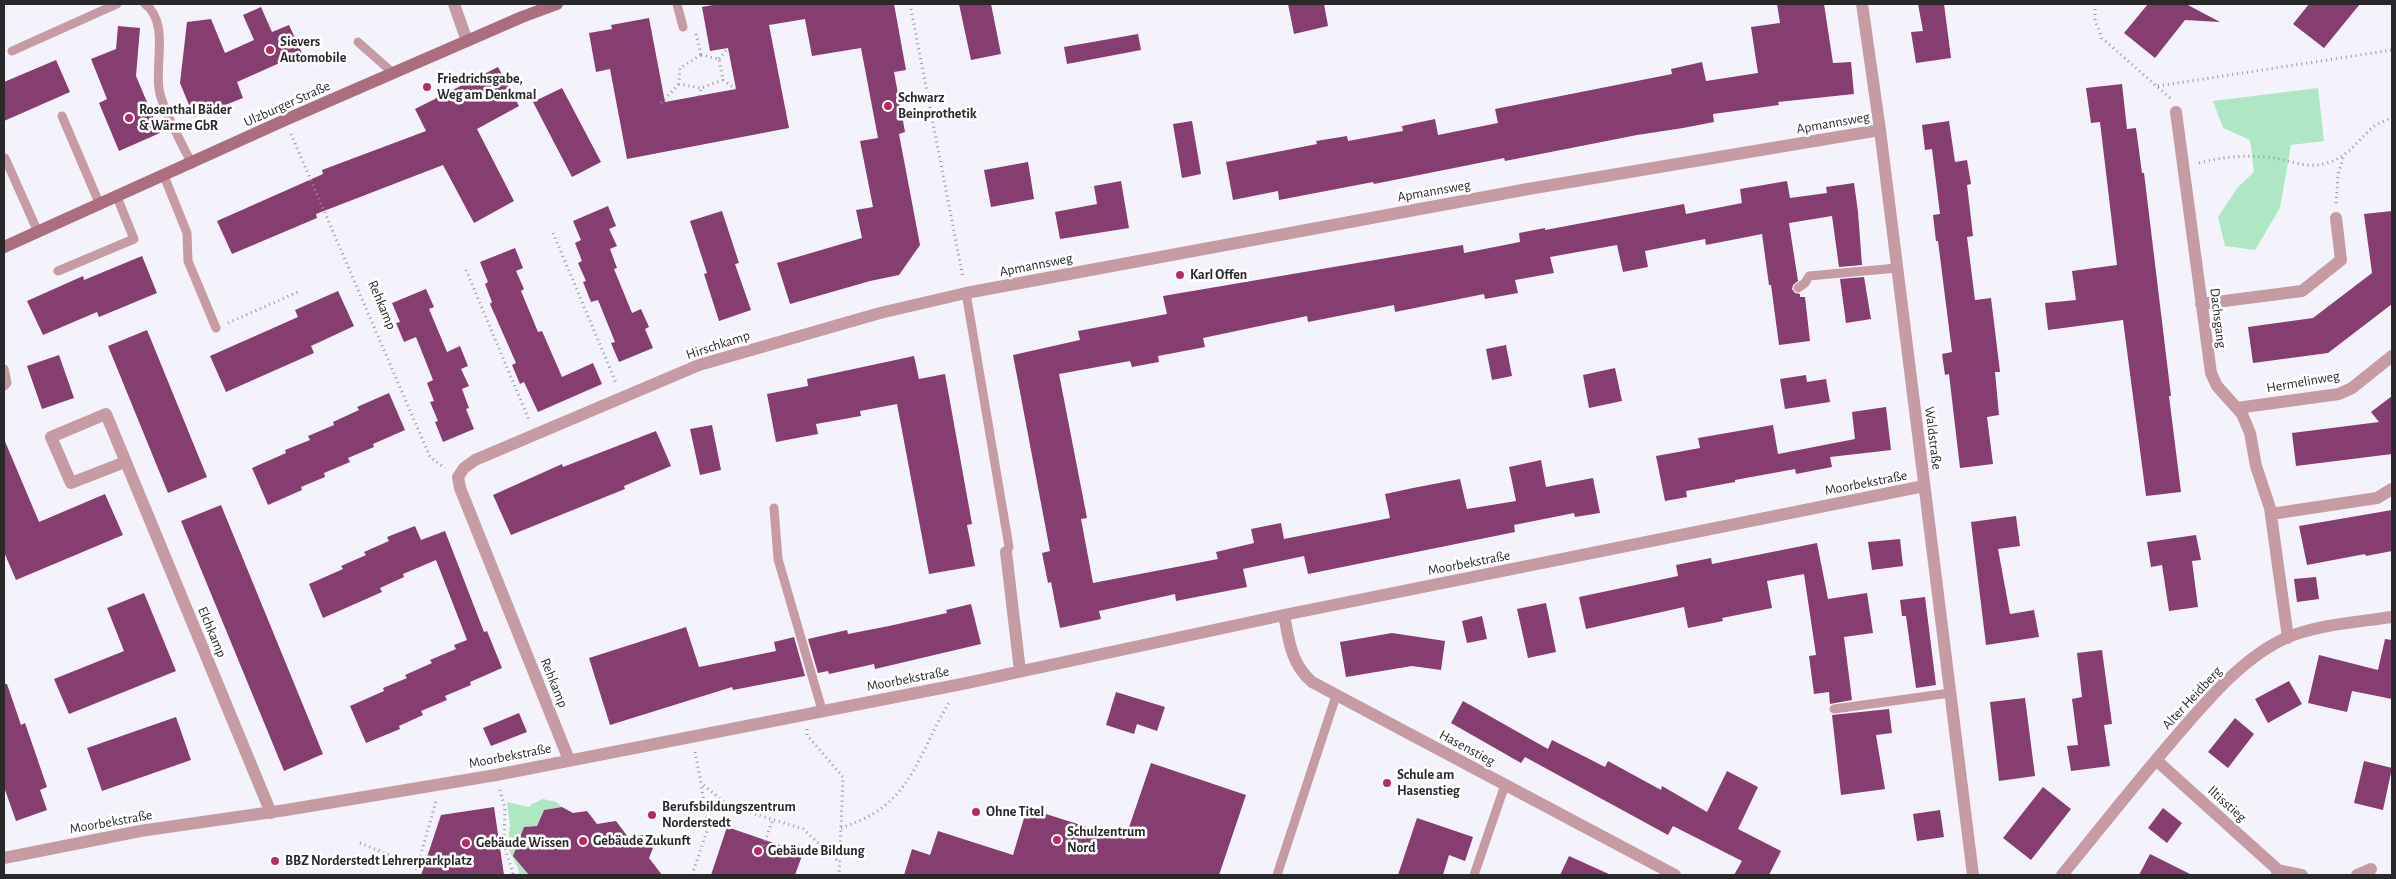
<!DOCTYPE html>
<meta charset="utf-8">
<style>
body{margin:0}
#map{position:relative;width:2396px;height:879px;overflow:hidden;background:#f4f3fc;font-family:"Alegreya Sans",sans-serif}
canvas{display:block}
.frame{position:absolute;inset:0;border:5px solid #29292c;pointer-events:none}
</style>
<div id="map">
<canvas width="2396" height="879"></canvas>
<div class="frame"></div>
</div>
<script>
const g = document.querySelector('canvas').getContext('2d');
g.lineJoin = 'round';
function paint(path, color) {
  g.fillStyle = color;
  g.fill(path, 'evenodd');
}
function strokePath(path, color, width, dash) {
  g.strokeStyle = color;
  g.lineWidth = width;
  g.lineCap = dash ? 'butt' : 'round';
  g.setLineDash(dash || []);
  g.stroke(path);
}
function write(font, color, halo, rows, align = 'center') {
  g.font = font + ' "Alegreya Sans",sans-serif';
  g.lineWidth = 5;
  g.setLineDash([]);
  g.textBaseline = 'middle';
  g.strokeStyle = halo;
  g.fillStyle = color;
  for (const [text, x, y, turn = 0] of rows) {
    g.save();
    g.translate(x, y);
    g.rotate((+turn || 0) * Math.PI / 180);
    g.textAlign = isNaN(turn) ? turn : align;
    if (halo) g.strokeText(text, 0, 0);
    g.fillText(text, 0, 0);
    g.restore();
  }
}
paint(new Path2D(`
 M2318,88l6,53 -33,4 -11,63 -25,42 -30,-4 -7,-29 20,-30 16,-15 -4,-32 -27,-12 -10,-27z
 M543,799l13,3 6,5 -18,3 -7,16 -13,1 1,43 4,5h-10l-1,-7 -11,-22 3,-20 -3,-24 22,5 3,-3z`), '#afe7c5');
paint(new Path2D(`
 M718,4h176l12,66 -12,2 11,60 -6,2 21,111 -21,30 -29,6 -80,23 -13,-41 85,-25 -6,-28 17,-3 -13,-66 18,-3 -17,-90 -49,8 -7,-37 -36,6 20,103 -162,31 -17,-90 -14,3 -7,-39 23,-4 -1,-4 38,-7 16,84 71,-13 -8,-41 -18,3 -8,-44z
 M959,4h32l10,50 -30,6z
 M1288,4h36l4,22 -34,8z
 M1777,4h47l9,59 18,-1 3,32 -76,8 1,3 -66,9 1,8 -31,6 -46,7 -132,26 -1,-3 -130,26 -1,-2 -94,18 -1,-9 -45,9 -7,-38 91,-18 -1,-3 31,-5 1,5 55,-10 -1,-5 33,-7 3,16 60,-12 -3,-14 177,-35 -1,-5 31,-7 4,19 52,-8 -7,-46 29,-4z
 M1918,4h26l7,54 -35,5 -5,-31 12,-1z
 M2148,4h38l34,18 -35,-2 -30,38 -31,-25z
 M2309,4h51l-36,44 -31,-24z
 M261,7l11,25 17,-7 13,28 -65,29 6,16 -49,19 -14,-34 7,-61 24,-3 14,34 29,-13 -11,-25z
 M118,26l22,2 -4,48 24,57 -41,18 -20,-48 8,-4 -16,-40 25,-10z
 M1138,34l3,16 -74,14 -3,-17z
 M56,60l14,32 -66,29v-39z
 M498,67l21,39 -42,23 37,72 -40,22 -31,-58 -127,49 1,4 -85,36 -15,-33 106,-47 -1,-4 104,-39 -11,-22z
 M2122,84l5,45 9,-1 6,45h2l27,223h-2l12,96 -35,4 -23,-176 -75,10 -3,-27 31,-3 -4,-29 45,-6 -17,-143 -9,1 -5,-35z
 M562,88l39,74 -29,15 -39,-75z
 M1192,121l9,53 -19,4 -9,-54z
 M1949,121l6,41 12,-2 4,24 -4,1 6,51 -6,1 8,63 16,-2 9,74h-5l4,43 -12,2 6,47 -33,4 -11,-94 -4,1 -3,-21 10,-2 -14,-111h-2l-3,-26 7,-1 -8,-65 -7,1 -3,-25z
 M1028,162l6,37 -43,8 -7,-37z
 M1121,181l8,47 -69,11 -5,-27 42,-8 -3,-18z
 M1787,181l3,17 37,-5 -1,-6 28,-4 4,29 4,53 -23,2 -7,-51 -43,7 9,58 -5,4 -1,4 3,4 5,1v3h5l5,44 -31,4 -8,-60h-2l-7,-51 -56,11 -1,-6 -60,12 3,16 -25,5 -6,-27 -67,12 4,16 -39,7 3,13 -33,6 -1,-5 -89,18 -1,-7 -86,17 -1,-6 -104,22 2,9 -47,9 1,6 -27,5 -2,-6 -71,13 28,144 -6,1 12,64 125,-24 -2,-7 38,-9 -3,-14 30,-6 3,16 106,-21 -5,-24 28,-6 47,-9 7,30 49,-8 -7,-34 32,-7 5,27 47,-9 7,35 -25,4 -1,-4 -60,12 1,7 -207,42 -4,-18 -61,13 4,18 -71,14 -1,-7 -76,17 2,8 -41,9 -9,-46 -3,1 -6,-30 8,-2 -37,-196 67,-15 -2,-9 89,-17 -4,-18 300,-51 1,8 56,-11 -1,-9 26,-5v2l139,-26 2,10 56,-11 -2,-14z
 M608,206l8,20 -7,3 8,17 -7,3 7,19 -3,1 18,44 9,-4 8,18 -4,2 8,19 -34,14 -8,-19 4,-1 -17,-42 -7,2 -8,-20 3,-1 -8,-18 4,-2 -7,-18 6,-3 -8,-19z
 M722,211l17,52 -4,1 16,46 -32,11 -15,-47 3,-1 -17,-52z
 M2392,211v93l-64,49 -75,10 -5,-36 65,-9 59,-45 -8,-59z
 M515,248l8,20 -7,3 8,18 -3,2 17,41 4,-1 20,46 31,-14 9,21 -64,28 -14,-30 -4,2 -8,-19 4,-2 -26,-59 2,-2 -7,-18 3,-2 -8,-20z
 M142,256l15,37 -58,24 -2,-5 -54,23 -16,-34 56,-25 1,4z
 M1864,277l7,42 -25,4 -6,-44z
 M426,289l8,18 -5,2 18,43 13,-6 8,20 -7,3 8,17 -7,3 7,19 -3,1 8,20 -31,13 -8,-20 3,-1 -8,-19 4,-1 -7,-18 6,-3 -17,-43 -12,5 -8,-19 4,-1 -8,-19z
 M338,291l16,35 -43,20 3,7 -88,39 -16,-36 88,-39 -3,-7z
 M147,330l60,147 -39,16 -60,-147z
 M1506,345l6,31 -20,4 -6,-31z
 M59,355l15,43 -32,11 -15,-43z
 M914,356l5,23 26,-5 27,150 -5,1 8,41 -46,8 -32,-170 -37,7 1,5 -45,8 2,10 -42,8 -9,-48 41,-8 -1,-7z
 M1615,368l7,33 -33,7 -6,-33z
 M1806,375l1,7 19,-3 4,23 -45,7 -5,-30z
 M389,393l16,37 -32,14 1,3 -26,11 2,4 -26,11 1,4 -24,10 1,3 -34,15 -16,-37 34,-15 -1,-3 25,-10 -2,-4 26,-11 -1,-3 26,-12 -2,-3z
 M2392,396v58l-96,12 -4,-33 87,-11 -8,-10z
 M1886,407l5,43 -61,7 2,10 -36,7 -1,-5 -60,11v2l-49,9 1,6 -22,4 -9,-45 44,-8 -2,-10 75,-13 5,29 77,-15 -3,-27z
 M712,425l9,45 -21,5 -10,-46z
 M656,431l15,35 -47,20 1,3 -114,46 -18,-40 69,-31 1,3z
 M4,439l35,83 66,-28 18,41 -107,45 -12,-28z
 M221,505l102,249 -39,17 -103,-250z
 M2392,510v41l-26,5 -1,-2 -58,11 -8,-39z
 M2016,516l4,30 -22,3 12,65 24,-4 5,27 -53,8 -15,-123z
 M415,526l6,14 24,-9 39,101 3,-1 15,37 -32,14 1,3 -26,11 2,4 -26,11 2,4 -24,11 1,3 -34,14 -16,-37 34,-15 -1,-3 24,-10 -2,-3 27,-12 -2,-3 26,-11 -2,-4 13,-5 -31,-80 -33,14 1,3 -24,11 2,4 -59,26 -14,-34 34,-15 -2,-3 25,-11 -2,-3 25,-11 -2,-4z
 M2196,535l5,25 -9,1 6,46 -29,4 -7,-46 -11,2 -4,-25z
 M1900,539l3,27 -31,4 -4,-28z
 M1817,543l11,56 39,-6 6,40 -29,4 8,63 -22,4 -1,-12 -15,2 -5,-38 7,-1 -12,-81 -37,7 5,27 -50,10 1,3 -35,7 -4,-21 -98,22 -7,-32 99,-21 -2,-11 35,-7 1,6z
 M2316,577l3,22 -22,3 -3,-23z
 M144,593l32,78 -107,43 -15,-35 70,-28 -17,-43z
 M1925,597l11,88 -20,3 -10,-72h-4l-2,-16z
 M1546,603l10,49 -28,6 -11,-49z
 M971,604l10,40 -106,25 -1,-5 -45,10 -1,-3 -10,2 -10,-34 39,-9 1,4 41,-8 58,-13 -1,-3z
 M1482,616l5,23 -20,4 -5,-22z
 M686,627l13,40 77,-16 -2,-9 20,-5 11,39 -72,14 -1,-3 -122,38 -21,-67z
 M1392,633l53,8 -4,29 -29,-4 -66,11 -6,-35z
 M2385,639l7,1v59l-40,-8 -5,21 -39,-9 11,-48 59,15z
 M2102,650l10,74 -8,1 6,41 -39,5 -4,-25 11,-1 -6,-46 10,-2 -5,-44z
 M2289,681l13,23 -34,19 -13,-24z
 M4,684h3l14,41 4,-2 22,64 -7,3 7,20 -31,11 -12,-34z
 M1116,692l49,15 -8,24 -20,-7 -3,10 -28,-9z
 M2025,698l10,78 -36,5 -9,-79z
 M1463,701l85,48 4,-9 53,27 3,-6 53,29 1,-4 45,26 20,-41 31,16 -20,42 43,22 -12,24h-35l8,-14 -69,-35 -5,9 -143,-78 -4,6 -70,-40z
 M1889,709l3,24 -16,2 9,54 -44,6 -9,-80z
 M519,713l8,19 -36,14 -8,-18z
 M176,717l15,43 -89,31 -15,-43z
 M2235,718l19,16 -26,34 -20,-16z
 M2364,761l28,7 -9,42 -29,-7z
 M1151,763l95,32 -27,80h-315l8,-26 18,6 8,-24 75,24 14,-47 98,31z
 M2043,787l28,22 -40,51 -28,-22z
 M494,807l10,68h-83l20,-60z
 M562,807l11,6 14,-2 10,13 19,-3 12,16 15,-2 10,13 -4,10 13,17h-133l-16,-19 11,-29 13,-1 7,-16z
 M2163,808l19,15 -15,20 -19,-15z
 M1940,810l4,27 -27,4 -4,-27z
 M1417,818l56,19 -8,24 -16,-6 -6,20h-45z
 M727,827l76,26 -8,22h-84z
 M2150,854l42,21h-53z
 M1569,856l42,19h-51z`), '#863d6f');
strokePath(new Path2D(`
 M910,4l53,274
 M2095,4v16l7,18 68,60
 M2392,4v1
 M696,34l5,21
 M701,55l18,4 4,21 -22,8 -22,-4 1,-16z
 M719,59l9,-11
 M723,80l13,9
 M2158,86l234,-36
 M700,96l1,-8
 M661,103l18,-19
 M291,134l139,323 15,11
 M2199,163c23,-6 44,-8 68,-6 22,2 38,13 60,6 21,-6 29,-21 45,-35 5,-5 14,-7 20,-11
 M2336,203l2,-28 5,-17
 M553,233l64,152
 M466,270l63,150
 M228,323l72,-32
 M807,729v6l36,42 -4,98
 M695,752l6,31 28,23 74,23 36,33
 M500,790l5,18 -1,37 9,28 -2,2
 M841,828c17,-6 34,-13 48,-26 28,-25 40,-68 60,-99
 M360,843l57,23
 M763,846l10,-27
 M415,875l21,-74
 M692,875l16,-47 -7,-44`), '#97979d', 3, [1, 4]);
strokePath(new Path2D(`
 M145,4c24,18 10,58 14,85 2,17 24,57 33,75
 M677,4l6,23
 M358,42l35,31
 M12,51l105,-47
 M62,116l38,89
 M5,158l33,74
 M164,176l23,57 1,28 28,67
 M58,271l76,-32 -17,-42
 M1798,288l7,-5 4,-7 88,-8
 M966,293l43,254 -3,5
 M4,369l3,14 -3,3
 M774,508l4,51 44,151
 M1834,709l116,-16
 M1277,875l59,-179
 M1474,875l31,-90`), '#c69ba4', 9);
strokePath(new Path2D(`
 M454,4l13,37
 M2176,112l35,261 6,13 25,28 8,19 6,33 14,42 18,130
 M2201,304l101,-13 39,-31 -5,-42
 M2237,408l102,-14 13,-6 40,-32
 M125,462l-54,21 -20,-46 55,-23 165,399
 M2271,514l106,-16 15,-9
 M1006,552l14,119
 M1284,615c5,26 7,49 28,67l363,193
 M569,760l-109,-272 -2,-11 6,-9 11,-8 224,-95 181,-52 86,-20 562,-104 352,-59
 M2156,760l122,110 -1,5
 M4,858l136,-27 146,-21 210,-35 466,-91 322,-69 640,-129
 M2278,870l24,5
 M2062,875c37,-45 73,-91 111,-135 32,-37 69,-83 115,-103 33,-13 70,-15 104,-20
 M2357,875l14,-6`), '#c69ba4', 12);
strokePath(new Path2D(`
 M1862,4l18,126 93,745`), '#c69ba4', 12);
strokePath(new Path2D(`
 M4,247l281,-127 237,-103 35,-13`), '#ac6e7e', 12);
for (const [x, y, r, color] of [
 [270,50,5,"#b62b66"],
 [427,87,5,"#b62b66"],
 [888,106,5,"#b62b66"],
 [129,118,5,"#b62b66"],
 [1180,275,5,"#b62b66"],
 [1387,783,5,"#b62b66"],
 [976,812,5,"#b62b66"],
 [652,815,5,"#b62b66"],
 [1057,840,5,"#b62b66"],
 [583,841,5,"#b62b66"],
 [466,843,5,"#b62b66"],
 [758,851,5,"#b62b66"],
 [275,861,5,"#b62b66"]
]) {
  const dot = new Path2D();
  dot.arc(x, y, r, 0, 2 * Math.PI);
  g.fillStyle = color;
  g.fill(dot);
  strokePath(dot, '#fff', 2);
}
write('bold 14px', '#29292c', '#fff', [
 ["Sievers",280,42],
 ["Automobile",280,58],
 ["Friedrichsgabe,",437,79],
 ["Weg am Denkmal",437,95],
 ["Schwarz",898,98],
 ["Beinprothetik",898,114],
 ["Rosenthal Bäder",139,110],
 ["& Wärme GbR",139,126],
 ["Karl Offen",1190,275],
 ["Schule am",1397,775],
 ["Hasenstieg",1397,791],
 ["Berufsbildungszentrum",662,807],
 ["Norderstedt",662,823],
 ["Ohne Titel",986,812],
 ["Schulzentrum",1067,832],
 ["Nord",1067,848],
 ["Gebäude Zukunft",593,841],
 ["Gebäude Wissen",476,843],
 ["Gebäude Bildung",768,851],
 ["BBZ Norderstedt Lehrerparkplatz",285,861]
], 'left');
write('14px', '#29292c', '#fff', [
 ["Ulzburger Straße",287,104,-24],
 ["Apmannsweg",1833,123,-10],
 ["Apmannsweg",1434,191,-10],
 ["Apmannsweg",1036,265,-11],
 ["Rehkamp",382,305,67],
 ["Dachsgang",2218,318,83],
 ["Hirschkamp",718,345,-18],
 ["Hermelinweg",2303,382,-10],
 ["Waldstraße",1933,438,83],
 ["Moorbekstraße",1866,483,-11],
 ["Moorbekstraße",1469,563,-11],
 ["Elchkamp",212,632,67],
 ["Moorbekstraße",908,679,-11],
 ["Rehkamp",554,683,68],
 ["Alter Heidberg",2192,698,-47],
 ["Hasenstieg",1467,748,28],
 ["Moorbekstraße",510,756,-11],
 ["Iltisstieg",2227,804,42],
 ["Moorbekstraße",111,822,-10]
]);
</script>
